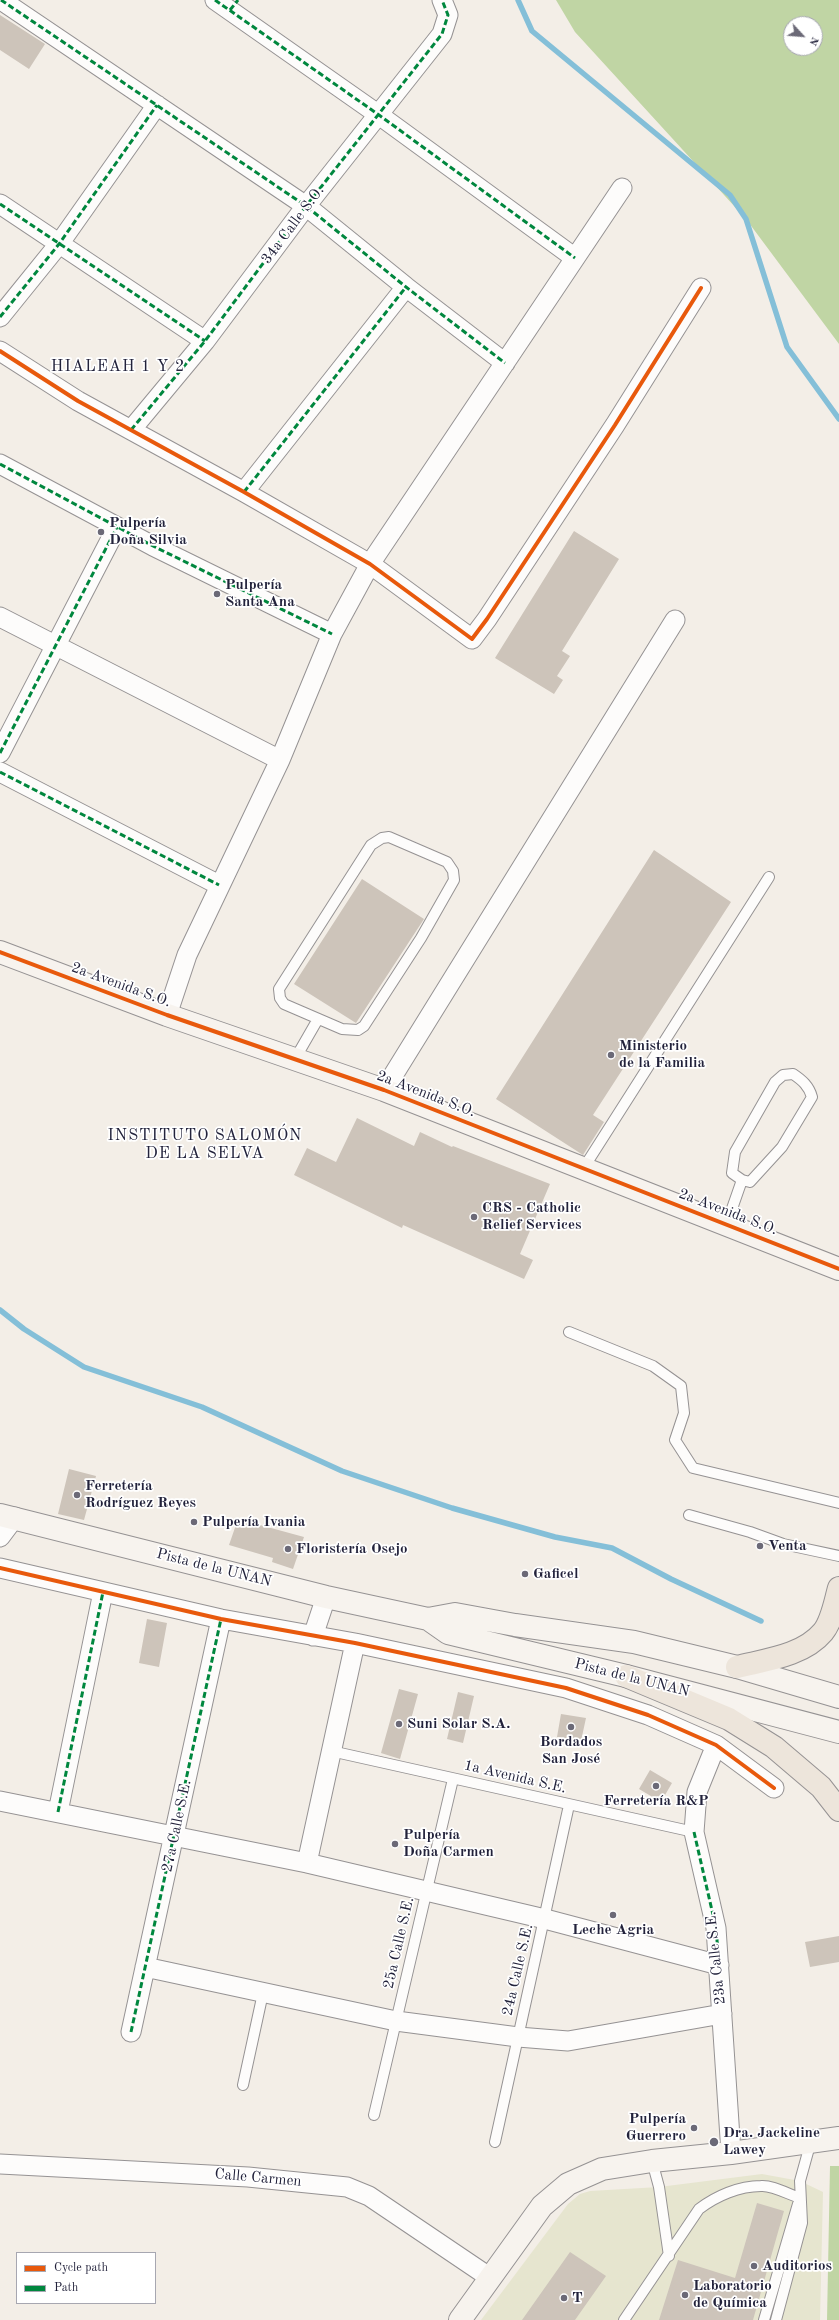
<!DOCTYPE html>
<meta charset="utf-8">
<style>
body{margin:0}
#map{position:relative;width:839px;height:2320px;overflow:hidden;background:#f3eee7;font-family:"Old Standard TT",serif}
canvas{display:block}
.legend{position:absolute;left:16px;top:2252px;width:140px;height:52px;box-sizing:border-box;background:#fff;border:1px solid #a7a7b1;margin:0;padding:5px 7px;list-style:none;font-size:12px;color:#22223b}
.legend li{display:flex;align-items:center;gap:8px;height:20px}
.legend b{width:20px;border:1px solid #a7a7b1}
.north{position:absolute;left:783px;top:16px;width:40px;height:40px;box-sizing:border-box;background:#fff;border:1px solid #a7a7b1;border-radius:50%;rotate:116deg;font-size:11px;font-weight:700;line-height:16px;text-align:center;color:#22223b}
.north::after{content:'';display:block;margin:auto;width:14px;height:18px;background:#6b6977;clip-path:polygon(50% 0,100% 100%,50% 72%,0 100%)}
</style>
<div id="map">
<canvas width="839" height="2320"></canvas>
<ul class="legend">
<li><b style="height:5px;background:#e8590c"></b>Cycle path</li>
<li><b style="height:5px;background:#00873e"></b>Path</li>
</ul>
<div class="north">N</div>
</div>
<script>
const g = document.querySelector('canvas').getContext('2d');
g.lineJoin = 'round';
function paint(path, color) {
  g.fillStyle = color;
  g.fill(path, 'evenodd');
}
function strokePath(path, color, width, dash) {
  g.strokeStyle = color;
  g.lineWidth = width;
  g.lineCap = dash ? 'butt' : 'round';
  g.setLineDash(dash || []);
  g.stroke(path);
}
function write(font, color, halo, rows, align = 'center') {
  g.font = font + ' "Old Standard TT",serif';
  g.lineWidth = 3.5;
  g.setLineDash([]);
  g.textBaseline = 'middle';
  g.strokeStyle = halo;
  g.fillStyle = color;
  for (const [text, x, y, turn = 0] of rows) {
    g.save();
    g.translate(x, y);
    g.rotate((+turn || 0) * Math.PI / 180);
    g.textAlign = isNaN(turn) ? turn : align;
    if (halo) g.strokeText(text, 0, 0);
    g.fillText(text, 0, 0);
    g.restore();
  }
}
paint(new Path2D(`
 M762,2174l38,7 23,11 -3,128h-339l87,-116 12,-10 10,-3 69,-4z`), '#e6e5cf');
paint(new Path2D(`
 M556,0h283v344l-93,-125 -171,-187zM791,24h24v24h-24z
 M830,2166h9v154h-12z`), '#c0d5a4');
strokePath(new Path2D(`
 M518,0l14,31 198,164 16,24 41,128 52,72
 M0,1310l24,19 60,38 118,40 140,64 110,37 103,29 57,11 59,31 90,42`), '#84bfd8', 5.5);
paint(new Path2D(`
 M0,15l45,29 -16,25 -29,-19z
 M574,531l45,28 -57,92 8,5 -13,20 6,4 -9,14 -59,-36z
 M654,850l77,52 -138,213 11,7 -21,33 -87,-56z
 M362,879l62,40 -68,104 -62,-39z
 M357,1118l57,28 6,-14 32,15 1,-1 97,38 -30,70 13,6 -9,19 -121,-54 -1,3 -108,-53 13,-27 29,14z
 M69,1469l27,7 -12,44 -26,-6z
 M238,1519l66,18 -11,32 -21,-7 1,-4 -44,-13z
 M147,1619l20,4 -8,44 -20,-4z
 M399,1689l19,5 -18,65 -19,-6z
 M458,1692l16,4 -11,47 -16,-4z
 M561,1714l25,4 -5,23 -24,-4z
 M650,1770l22,13 -11,19 -22,-13z
 M839,1936v26l-29,5 -5,-25z
 M757,2203l27,8 -31,109h-94l19,-60 57,18z
 M570,2252l36,24 -31,44h-53z`), '#cdc4ba');
const lane = new Path2D(`
 M389,837l58,25 6,9 1,9 -33,58 -57,88 -6,4 -16,-1 -58,-25 -4,-6 -1,-9 92,-144 11,-7z
 M295,1059l23,-40
 M793,1074c9,6 16,12 19,23l-30,50 -32,35 -8,-2 -10,-7 3,-21 40,-70 8,-7z
 M583,1169l186,-292
 M727,1223l15,-43
 M569,1332l84,34 28,20 3,27 -9,27 18,28 146,35
 M689,1515l61,17 33,12 56,12
 M331,1751l363,81
 M243,2085l20,-92
 M374,2115l79,-336
 M495,2142l74,-337
 M652,2161l7,26 10,69
 M624,2320l75,-111c17,-13 40,-23 62,-23 11,-1 27,8 39,12
 M764,2320l34,-116
 M776,2320l26,-97 -2,-42 11,-40`);
const street = new Path2D(`
 M1,0l305,206 100,81 99,76
 M215,0l164,115 196,143
 M0,204l205,137
 M0,317l59,-73 98,-139
 M0,351l78,50 166,91 126,72 102,75 15,-20 128,-194 86,-137
 M131,430l74,-89 101,-135 136,-172 6,-19 -6,-15
 M0,464l153,82 179,88
 M244,492l162,-205
 M0,617l280,143
 M0,753l117,-226
 M0,772l219,113
 M167,1015l20,-60 93,-195 52,-126 38,-70 252,-376
 M384,1090l291,-470
 M0,1537l15,-20
 M0,1568l221,51 134,24 211,45 82,27 68,30 58,43
 M313,1636l13,-39
 M716,1745l-19,47 -3,40 22,96 15,225
 M0,1801l307,62 238,56 174,46
 M58,1812l45,-220
 M307,1863l48,-220
 M145,1967l251,54 122,16 50,4 154,-27
 M131,2032l90,-413
 M0,2164l248,13 99,10 22,9 120,81`);
const secondary = new Path2D(`
 M0,952l167,63 217,75 455,179
 M0,1515l326,82 102,22 27,-5 60,11 119,17 103,25 102,30
 M428,1619l20,14 178,43 213,56
 M460,2320l82,-114 26,-22 34,-15 50,-8 79,-8 108,-15`);
const primary = new Path2D(`
 M737,1667c28,-7 66,-11 86,-35 9,-11 12,-30 16,-44
 M626,1676l103,43 45,28 47,40 18,23`);
strokePath(lane, '#959293', 12);
strokePath(street, '#959293', 21);
strokePath(secondary, '#959293', 24);
strokePath(primary, '#959293', 24);
strokePath(lane, '#fdfcfb', 10);
strokePath(street, '#fdfcfb', 19);
strokePath(secondary, '#f7f3ee', 22);
strokePath(primary, '#ede5db', 22);
strokePath(new Path2D(`
 M1,0l305,206 100,81 99,76
 M215,0l164,115 196,143
 M230,10l8,-10
 M0,204l205,137
 M0,317l59,-73 98,-139
 M131,430l74,-89 101,-135 136,-172 6,-19 -6,-15
 M0,464l153,82 179,88
 M244,492l162,-205
 M0,753l117,-226
 M0,772l219,113
 M58,1812l45,-220
 M694,1832l22,96 3,37
 M131,2032l90,-413`), '#00873e', 3, [6, 3]);
strokePath(new Path2D(`
 M0,351l78,50 166,91 126,72 102,75 15,-20 128,-194 86,-137
 M0,952l167,63 217,75 455,179
 M0,1568l221,51 134,24 211,45 82,27 68,30 58,43`), '#e8590c', 4);
for (const [x, y, r, color] of [
 [101,532,4,"#6b6977"],
 [217,594,4,"#6b6977"],
 [611,1055,4,"#6b6977"],
 [474,1217,4,"#6b6977"],
 [77,1495,4,"#6b6977"],
 [194,1522,4,"#6b6977"],
 [760,1546,4,"#6b6977"],
 [288,1549,4,"#6b6977"],
 [525,1574,4,"#6b6977"],
 [399,1724,4,"#6b6977"],
 [571,1727,4,"#6b6977"],
 [656,1786,4,"#6b6977"],
 [395,1844,4,"#6b6977"],
 [613,1915,4,"#6b6977"],
 [694,2128,4,"#6b6977"],
 [714,2142,5,"#6b6977"],
 [754,2266,4,"#6b6977"],
 [685,2295,4,"#6b6977"],
 [564,2298,4,"#6b6977"]
]) {
  const dot = new Path2D();
  dot.arc(x, y, r, 0, 2 * Math.PI);
  g.fillStyle = color;
  g.fill(dot);
  strokePath(dot, '#fff', 1.5);
}
write('15px', '#22223b', '#fff', [
 ["34a Calle S.O.",293,225,-53],
 ["2a Avenida S.O.",121,985,20],
 ["2a Avenida S.O.",426,1094,21],
 ["2a Avenida S.O.",728,1212,21],
 ["Pista de la UNAN",214,1568,14],
 ["Pista de la UNAN",632,1678,14],
 ["1a Avenida S.E.",515,1777,13],
 ["27a Calle S.E.",177,1826,-78],
 ["25a Calle S.E.",399,1943,-77],
 ["23a Calle S.E.",716,1958,-96],
 ["24a Calle S.E.",518,1970,-77],
 ["Calle Carmen",258,2178,5]
]);
write('bold 15px', '#22223b', '#fff', [
 ["Pulpería",109,523],
 ["Doña Silvia",109,540],
 ["Pulpería",225,585],
 ["Santa Ana",225,602],
 ["Ministerio",619,1046],
 ["de la Familia",619,1063],
 ["CRS - Catholic",482,1208],
 ["Relief Services",482,1225],
 ["Ferretería",85,1486],
 ["Rodríguez Reyes",85,1503],
 ["Pulpería Ivania",202,1522],
 ["Venta",768,1546],
 ["Floristería Osejo",296,1549],
 ["Gaficel",533,1574],
 ["Suni Solar S.A.",407,1724],
 ["Bordados",571,1742,"center"],
 ["San José",571,1759,"center"],
 ["Ferretería R&P",656,1801,"center"],
 ["Pulpería",403,1835],
 ["Doña Carmen",403,1852],
 ["Leche Agria",613,1930,"center"],
 ["Pulpería",686,2119,"right"],
 ["Guerrero",686,2136,"right"],
 ["Dra. Jackeline",723,2133],
 ["Lawey",723,2150],
 ["Auditorios",762,2266],
 ["Laboratorio",693,2286],
 ["de Química",693,2303],
 ["T",572,2298]
], 'left');
g.letterSpacing = '1px';
write('16px', '#22223b', '#fff', [
 ["HIALEAH 1 Y 2",118,367],
 ["INSTITUTO SALOMÓN",205,1136],
 ["DE LA SELVA",205,1154]
]);
g.letterSpacing = '0px';
</script>
